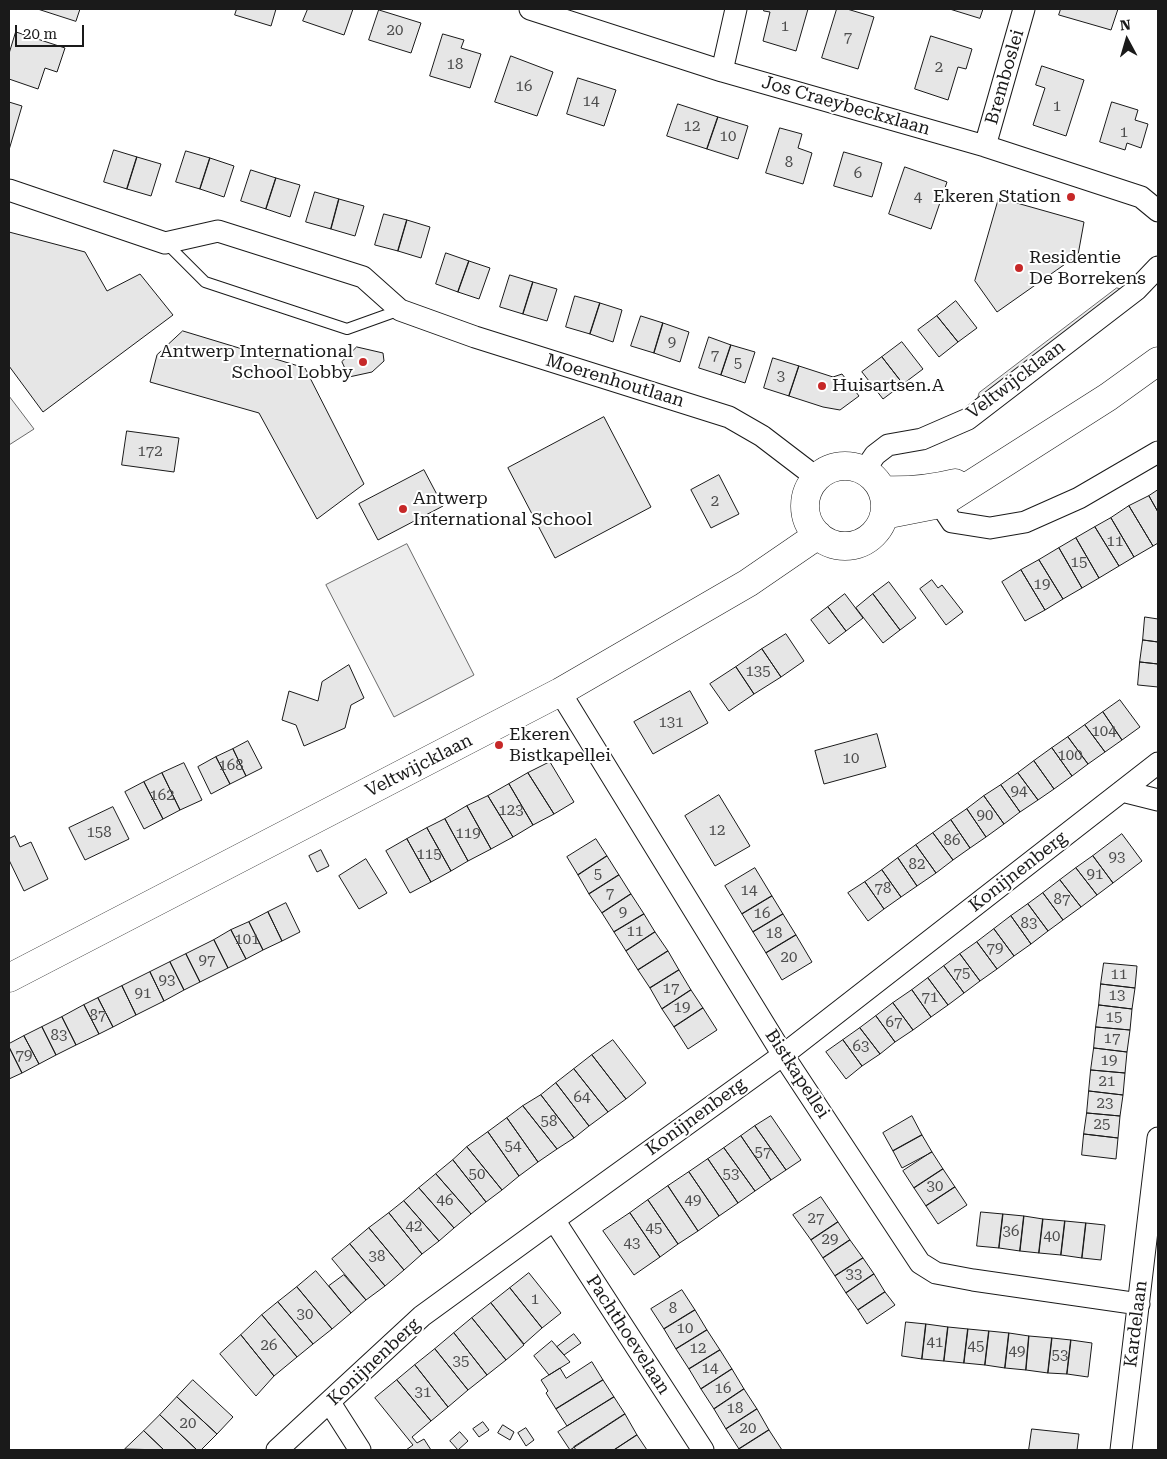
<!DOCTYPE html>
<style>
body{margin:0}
#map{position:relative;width:1167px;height:1459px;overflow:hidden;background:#fff;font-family:"Roboto Serif",serif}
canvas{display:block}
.frame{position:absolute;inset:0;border:10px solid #1a1a1a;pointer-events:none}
.north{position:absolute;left:1102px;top:15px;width:50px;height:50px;-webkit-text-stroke:4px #fff;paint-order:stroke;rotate:354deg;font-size:14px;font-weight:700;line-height:20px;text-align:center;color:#1a1a1a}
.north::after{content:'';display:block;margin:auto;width:18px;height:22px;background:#1a1a1a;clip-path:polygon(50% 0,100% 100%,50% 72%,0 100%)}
.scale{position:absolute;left:15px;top:25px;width:69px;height:22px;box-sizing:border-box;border:2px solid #1a1a1a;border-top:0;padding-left:6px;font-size:15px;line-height:18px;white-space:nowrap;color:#1a1a1a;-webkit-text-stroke:4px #fff;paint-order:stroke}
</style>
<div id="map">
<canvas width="1167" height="1459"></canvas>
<div class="frame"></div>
<div class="north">N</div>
<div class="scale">20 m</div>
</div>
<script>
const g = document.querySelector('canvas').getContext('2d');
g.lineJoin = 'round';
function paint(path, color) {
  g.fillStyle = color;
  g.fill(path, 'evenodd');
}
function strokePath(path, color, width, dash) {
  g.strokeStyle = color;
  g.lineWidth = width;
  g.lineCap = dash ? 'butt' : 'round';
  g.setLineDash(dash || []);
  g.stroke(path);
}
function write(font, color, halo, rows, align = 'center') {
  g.font = font + ' "Roboto Serif",serif';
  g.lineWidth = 4;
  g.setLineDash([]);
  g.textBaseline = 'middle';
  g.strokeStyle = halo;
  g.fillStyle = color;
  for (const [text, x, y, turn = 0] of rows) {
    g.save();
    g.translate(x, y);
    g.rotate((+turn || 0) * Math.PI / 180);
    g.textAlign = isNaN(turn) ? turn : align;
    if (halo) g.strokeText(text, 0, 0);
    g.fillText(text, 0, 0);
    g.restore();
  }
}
const built = new Path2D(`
 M1117,288l8,2 -148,111 2,-8z
 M9,396l25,33 -25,16z
 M407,544l67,131 -80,42 -68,-132z`);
paint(built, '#ededed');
strokePath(built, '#6a6a6a', 1);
const building = new Path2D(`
 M38,9h42l-4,12z
 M237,9h39l-5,17 -36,-11z
 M308,9h45l-9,26 -41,-14z
 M764,9h44l-12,42 -33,-10 7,-29 -6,-1z
 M837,9h10l27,8 -16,52 -36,-11z
 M950,9h33l-3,9z
 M1061,9h57l-7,21 -52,-15z
 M379,10l42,13 -10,30 -42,-13z
 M16,32l49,16 -8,24 -12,-4 -7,21 -29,-10v-25z
 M443,34l21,6 -3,8 20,6 -11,34 -40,-12z
 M931,36l41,13 -6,20 -8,-2 -10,33 -33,-11z
 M511,56l42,16 -16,44 -42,-14z
 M1042,66l42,14 -18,56 -33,-11 12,-37 -9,-3z
 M578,78l38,12 -12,36 -37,-12z
 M9,102l13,4 -13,44z
 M1112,102l26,8 -3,10 13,4 -7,24 -14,-5 -2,7 -25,-8z
 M678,104l40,13 -11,32 -40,-13z
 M718,117l30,9 -10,33 -31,-10z
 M780,128l22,6 -4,14 14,5 -9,31 -37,-11z
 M114,150l23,7 -10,32 -23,-7z
 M186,151l24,7 -10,31 -24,-7z
 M844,152l38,11 -10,34 -38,-11z
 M137,157l24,7 -10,32 -24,-7z
 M210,158l24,8 -10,31 -24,-8z
 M905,167l42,15 -16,47 -42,-15z
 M251,170l25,8 -10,31 -25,-8z
 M276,178l24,7 -10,32 -24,-8z
 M315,192l24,7 -8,30 -25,-7z
 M999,198l85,24 -6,33 -81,57 -22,-31z
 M339,199l25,7 -9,30 -24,-7z
 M384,214l23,6 -9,31 -23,-6z
 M407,220l23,7 -9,31 -23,-7z
 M9,232l76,20 22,39 33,-17 33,41 -130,97 -34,-46z
 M446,253l23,8 -11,31 -22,-8z
 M469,261l21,7 -11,31 -21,-7z
 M510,275l23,7 -10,32 -23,-7z
 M533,282l24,7 -10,32 -24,-7z
 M575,296l25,7 -10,31 -24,-7z
 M956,301l21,27 -19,14 -21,-26z
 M600,303l22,7 -9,32 -23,-8z
 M641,316l22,7 -9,30 -23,-7z
 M937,316l21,26 -19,15 -21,-27z
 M663,323l26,9 -9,30 -26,-9z
 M183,331l122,37 59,116 -47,35 -58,-106 -109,-31 7,-27z
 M709,337l22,8 -10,30 -22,-7z
 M902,342l21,27 -20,15 -21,-27z
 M731,345l24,7 -10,31 -24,-8z
 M357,347l26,6 1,8 -12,11 -23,5 -7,-15z
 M882,357l21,27 -20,15 -21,-27z
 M773,358l26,8 -10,30 -25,-8z
 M799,366l34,11 9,-3 17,22 -19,14 -17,-3 -34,-11z
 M604,417l47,90 -96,51 -47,-90z
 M127,431l52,7 -5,34 -52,-7z
 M424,470l19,36 -65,34 -19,-36z
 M719,475l20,39 -28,14 -20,-38z
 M1158,490v22l-9,-16z
 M1149,496l9,16v31l-5,3 -24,-40z
 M1129,506l24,40 -19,11 -23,-39z
 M1111,518l23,39 -15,9 -24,-39z
 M1095,527l24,39 -20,12 -23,-40z
 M1076,538l23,40 -17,10 -23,-40z
 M1059,548l23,40 -19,11 -24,-39z
 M1039,560l24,39 -18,11 -24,-40z
 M1021,570l24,40 -20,11 -23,-39z
 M932,580l6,8 4,-3 21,27 -17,13 -26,-36z
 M889,582l27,36 -16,12 -27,-36z
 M845,594l18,24 -17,13 -18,-24z
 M873,594l27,36 -17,13 -27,-35z
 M828,607l18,24 -17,13 -18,-24z
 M1145,617l13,2v23l-15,-2z
 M786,634l18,27 -23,16 -19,-28z
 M1143,640l15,2v22l-18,-2z
 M762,649l19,28 -27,17 -18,-27z
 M1140,662l18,2v23l-20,-2z
 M349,665l15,33 -13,7 -6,23 -41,18 -8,-21 -14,-5 7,-29 29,10 4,-19z
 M736,667l18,27 -25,17 -19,-27z
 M690,691l18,32 -55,31 -19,-32z
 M1120,700l20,27 -18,13 -19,-28z
 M1103,712l19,28 -17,12 -20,-27z
 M1085,725l20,27 -17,12 -20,-27z
 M877,734l9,33 -62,17 -9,-33z
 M1068,737l20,27 -16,12 -20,-28z
 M248,741l14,27 -16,8 -13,-27z
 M1052,748l20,28 -18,13 -20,-28z
 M233,749l13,27 -16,8 -14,-27z
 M216,757l14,27 -19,10 -13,-27z
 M1034,761l20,28 -16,11 -20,-27z
 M550,762l24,40 -20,12 -26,-41z
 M184,763l18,37 -22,10 -18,-37z
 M162,773l18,37 -17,9 -19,-37z
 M528,773l26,41 -21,11 -24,-41z
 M1018,773l20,27 -18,12 -19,-27z
 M144,782l19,37 -19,10 -19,-37z
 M509,784l24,41 -20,12 -25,-41z
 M1001,785l19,27 -16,12 -20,-28z
 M719,795l31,51 -35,20 -30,-50z
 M488,796l25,41 -22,12 -24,-43z
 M984,796l20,28 -18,13 -19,-28z
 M467,806l24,43 -23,12 -23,-42z
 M113,807l16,32 -44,21 -16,-32z
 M967,809l19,28 -16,11 -19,-28z
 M445,819l23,42 -17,10 -24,-43z
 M951,820l19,28 -17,12 -20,-27z
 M427,828l24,43 -20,11 -24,-43z
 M933,833l20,27 -17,13 -20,-28z
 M1122,834l20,27 -29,22 -20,-27z
 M15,836l5,11 11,-5 17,37 -24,12 -15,-31v-21z
 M407,839l24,43 -21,11 -24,-42z
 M596,839l11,17 -29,19 -11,-18z
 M916,845l20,28 -19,13 -19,-28z
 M321,850l8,16 -12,6 -8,-16z
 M607,856l12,19 -30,19 -11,-19z
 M1093,856l20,27 -16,12 -21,-27z
 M898,858l19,28 -16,11 -19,-27z
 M366,859l21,34 -28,16 -20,-33z
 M755,868l17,28 -30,18 -17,-28z
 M1076,868l21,27 -16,12 -21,-27z
 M882,870l19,27 -17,12 -19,-27z
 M619,875l12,19 -29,19 -13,-19z
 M1060,880l21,27 -18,13 -20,-27z
 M865,882l19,27 -16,12 -20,-28z
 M1043,893l20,27 -15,11 -20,-27z
 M631,894l13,20 -30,18 -12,-19z
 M772,896l11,18 -30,18 -11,-18z
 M286,903l14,29 -18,9 -14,-29z
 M1028,904l20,27 -17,13 -20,-28z
 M268,912l14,29 -19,9 -14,-28z
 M644,914l11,18 -29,19 -12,-19z
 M783,914l13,21 -30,18 -13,-21z
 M1011,916l20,28 -17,12 -20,-27z
 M249,922l14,28 -17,9 -15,-29z
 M994,929l20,27 -17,13 -20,-27z
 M231,930l15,29 -18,9 -14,-28z
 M655,932l13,19 -30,19 -12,-19z
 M796,935l16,27 -30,18 -16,-27z
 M214,940l14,28 -28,14 -14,-28z
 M977,942l20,27 -17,12 -20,-27z
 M668,951l11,19 -29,18 -12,-18z
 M186,954l14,28 -16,8 -14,-28z
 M960,954l20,27 -16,12 -20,-27z
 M170,962l14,28 -20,11 -14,-29z
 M1104,963l33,3 -2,22 -34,-4z
 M944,966l20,27 -16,12 -20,-27z
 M679,970l12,20 -29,19 -12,-21z
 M150,972l14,29 -28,14 -14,-29z
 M928,978l20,27 -17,12 -19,-27z
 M1101,984l34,4 -3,21 -33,-4z
 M122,986l14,29 -23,12 -15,-29z
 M691,990l12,18 -29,19 -12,-18z
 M912,990l19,27 -18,13 -20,-27z
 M98,998l15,29 -14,7 -15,-29z
 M893,1003l20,27 -18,12 -19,-26z
 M84,1005l15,29 -23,11 -14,-28z
 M1099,1005l33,4 -2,21 -34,-3z
 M703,1008l14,22 -29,19 -14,-22z
 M876,1016l19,26 -15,12 -20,-26z
 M62,1017l14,28 -20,10 -14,-28z
 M42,1027l14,28 -17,9 -15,-28z
 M1096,1027l34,3 -3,22 -33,-4z
 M860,1028l20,26 -18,12 -19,-26z
 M24,1036l15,28 -17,9 -13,-26v-3z
 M613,1040l33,43 -20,16 -34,-44z
 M843,1040l19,26 -16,13 -20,-27z
 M9,1047l13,26 -13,6z
 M1094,1048l33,4 -2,21 -34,-3z
 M592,1055l34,44 -18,13 -34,-43z
 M574,1069l34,43 -19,14 -33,-43z
 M1091,1070l34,3 -2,22 -34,-4z
 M556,1083l33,43 -15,12 -33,-43z
 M1089,1091l34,4 -3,21 -33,-3z
 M541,1095l33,43 -17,11 -34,-43z
 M523,1106l34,43 -19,13 -31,-44z
 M1087,1113l33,3 -2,22 -34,-4z
 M771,1116l30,44 -15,10 -31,-44z
 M912,1116l10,19 -29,16 -10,-18z
 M507,1118l31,44 -19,14 -31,-44z
 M755,1126l31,44 -15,10 -30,-44z
 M488,1132l31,44 -17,14 -35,-43z
 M1084,1134l34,4 -2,21 -34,-4z
 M922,1135l10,17 -30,16 -9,-17z
 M741,1136l30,44 -16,11 -31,-43z
 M467,1147l35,43 -16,12 -33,-42z
 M724,1148l31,43 -17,12 -30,-44z
 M932,1152l11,17 -29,19 -11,-17z
 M708,1159l30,44 -19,13 -30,-44z
 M453,1160l33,42 -15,12 -35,-40z
 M943,1169l12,18 -29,19 -12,-18z
 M689,1172l30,44 -21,15 -30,-45z
 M436,1174l35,40 -17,14 -35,-40z
 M668,1186l30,45 -20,13 -30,-44z
 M955,1187l12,18 -29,19 -12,-18z
 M419,1188l35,40 -15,13 -35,-40z
 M821,1197l17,25 -27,18 -18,-25z
 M648,1200l30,44 -18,13 -30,-44z
 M404,1201l35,40 -17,13 -33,-41z
 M981,1212l22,2 -4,34 -22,-2z
 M389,1213l33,41 -18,16 -35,-42z
 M630,1213l30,44 -26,18 -31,-44z
 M1003,1214l21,2 -4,35 -21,-3z
 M1024,1216l19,3 -4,34 -19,-2z
 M1043,1219l22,2 -4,34 -22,-2z
 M1065,1221l21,2 -4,35 -21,-3z
 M838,1222l12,18 -27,18 -12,-18z
 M1086,1223l19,2 -4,35 -19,-2z
 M369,1228l35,42 -19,16 -35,-42z
 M850,1240l13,18 -28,18 -12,-18z
 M350,1244l35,42 -19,14 -34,-41z
 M863,1258l11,16 -28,19 -11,-17z
 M316,1271l35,42 -19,16 -35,-42z
 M529,1273l32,40 -19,15 -32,-40z
 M874,1274l11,18 -27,18 -12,-17z
 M344,1275l22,25 -15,13 -22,-27z
 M297,1287l35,42 -19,15 -35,-42z
 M510,1288l32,40 -18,16 -33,-41z
 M682,1290l13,20 -31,19 -13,-20z
 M885,1292l10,13 -28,19 -9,-14z
 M278,1302l35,42 -16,13 -35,-42z
 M491,1303l33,42 -18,15 -34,-42z
 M695,1310l12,20 -31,19 -12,-20z
 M262,1315l35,42 -23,19 -33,-41z
 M472,1318l34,42 -19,15 -33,-42z
 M906,1322l20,2 -4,35 -20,-3z
 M926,1324l22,3 -4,34 -22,-2z
 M948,1327l20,2 -4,34 -20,-2z
 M968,1329l21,2 -4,34 -21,-2z
 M707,1330l13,20 -31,19 -13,-20z
 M989,1331l20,2 -4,35 -20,-3z
 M454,1333l33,42 -19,15 -33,-41z
 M1009,1333l20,3 -3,34 -21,-2z
 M574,1334l7,9 -17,12 -7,-8z
 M241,1335l33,41 -18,20 -36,-42z
 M1029,1336l23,2 -4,35 -22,-3z
 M1052,1338l19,2 -4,34 -19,-1z
 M1071,1340l21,3 -4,34 -21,-3z
 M552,1341l18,21 -21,13 -15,-19z
 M435,1349l33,41 -20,17 -33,-42z
 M720,1350l12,19 -31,20 -12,-20z
 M592,1362l11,18 -47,29 -10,-16 2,-2 -7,-11 19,-12 6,10z
 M415,1365l33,42 -17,14 -34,-41z
 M732,1369l12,20 -30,20 -13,-20z
 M193,1380l40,37 -16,17 -40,-37z
 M397,1380l34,41 -19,16 5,6 7,-4 7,11h-25l7,-5 -38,-47z
 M603,1380l11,17 -47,29 -11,-17z
 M744,1389l13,20 -31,20 -12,-20z
 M177,1397l40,37 -16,16h-4l-37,-35z
 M614,1397l11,17 -55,36 -12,-18z
 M757,1409l12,21 -30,19 -13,-20z
 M625,1414l12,21 -23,15h-38l-2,-3z
 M160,1415l37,35h-33l-20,-19z
 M483,1422l6,8 -10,7 -6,-8z
 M503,1425l11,7 -4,8 -12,-7z
 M526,1428l8,12 -8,6 -8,-13z
 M1032,1429l47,5 -2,16h-48z
 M769,1430l13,20h-42l-1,-1z
 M144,1431l20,19 -39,-1z
 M460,1432l8,9 -10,9 -8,-9z
 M637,1435l10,15h-33z`);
paint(building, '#e6e6e6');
strokePath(building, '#1a1a1a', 1);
const lane = new Path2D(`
 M166,243l39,39 142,47 53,-19`);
const street = new Path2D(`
 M530,9l192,62 263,75 156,51 17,14
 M722,71l14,-62
 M985,146l39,-137
 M9,190l156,53 53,-12 145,46 37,33 75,27 254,80 33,19 55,42
 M864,471l11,-16 13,-10 34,-6 46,-20 168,-129 22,-23
 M940,504l12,18 38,6 35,-6 54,-24 79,-46
 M560,692l223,363 137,208 16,10 37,7 166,24
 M1122,791l36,9
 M554,1220l149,230
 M330,1403l30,47
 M277,1450l145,-134 132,-96 229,-165 375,-292
 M1121,1450l37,-312`);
const secondary = new Path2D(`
 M805 506a40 40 0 1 1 80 0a40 40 0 1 1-80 0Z
 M882,490c25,1 49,-1 73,-7
 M884,515l56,-11 168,-107 50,-36
 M9,978l551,-286 188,-109 70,-48`);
strokePath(lane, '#1a1a1a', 12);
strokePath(street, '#1a1a1a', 23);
strokePath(secondary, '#1a1a1a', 29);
strokePath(lane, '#fff', 10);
strokePath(street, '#fff', 21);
strokePath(secondary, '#fff', 28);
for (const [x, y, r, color] of [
 [1071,197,5,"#c62828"],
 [1019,268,5,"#c62828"],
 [363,362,5,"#c62828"],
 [822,386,5,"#c62828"],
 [403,509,5,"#c62828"],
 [499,745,5,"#c62828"]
]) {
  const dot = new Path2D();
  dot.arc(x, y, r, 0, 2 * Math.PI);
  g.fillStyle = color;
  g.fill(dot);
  strokePath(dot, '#fff', 2);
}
write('15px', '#4d4d4d', null, [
 ["1",785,27],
 ["20",395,31],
 ["7",848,38],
 ["18",455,65],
 ["2",939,68],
 ["16",524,87],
 ["14",591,102],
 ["1",1057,107],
 ["12",692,127],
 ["1",1124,133],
 ["10",728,137],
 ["8",789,163],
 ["6",858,174],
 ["4",918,198],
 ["9",672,343],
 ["7",715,356],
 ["5",738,364],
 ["3",781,377],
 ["172",150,452],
 ["2",715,502],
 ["11",1115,542],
 ["15",1079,563],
 ["19",1042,585],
 ["135",758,672],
 ["131",671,723],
 ["104",1104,732],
 ["100",1070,756],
 ["10",851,759],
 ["168",231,766],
 ["94",1019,792],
 ["162",162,796],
 ["123",511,811],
 ["90",985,816],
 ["12",717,831],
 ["158",99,833],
 ["119",468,834],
 ["86",952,841],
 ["115",429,855],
 ["93",1117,858],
 ["82",917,865],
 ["5",598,875],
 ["91",1095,875],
 ["78",883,889],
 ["14",749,891],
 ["7",610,894],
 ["87",1062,900],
 ["9",623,913],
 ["16",762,914],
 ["83",1029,924],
 ["11",635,932],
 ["18",774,934],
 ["101",247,940],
 ["79",995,949],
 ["20",789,958],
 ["97",207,961],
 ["75",962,974],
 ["11",1119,975],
 ["93",167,981],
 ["17",671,989],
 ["91",143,994],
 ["13",1117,996],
 ["71",930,998],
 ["19",682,1008],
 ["87",98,1016],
 ["15",1114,1018],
 ["67",894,1023],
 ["83",59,1036],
 ["17",1112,1039],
 ["63",861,1047],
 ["79",24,1056],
 ["19",1109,1061],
 ["21",1107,1082],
 ["64",582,1098],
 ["23",1105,1104],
 ["58",549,1122],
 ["25",1102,1125],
 ["54",513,1147],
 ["57",763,1153],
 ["50",477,1175],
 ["53",731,1175],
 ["30",935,1187],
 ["46",445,1201],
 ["49",693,1201],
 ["27",816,1219],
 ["42",414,1227],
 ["45",654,1229],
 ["36",1011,1232],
 ["40",1052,1237],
 ["29",830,1240],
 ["43",632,1244],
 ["38",377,1257],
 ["33",854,1275],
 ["1",535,1300],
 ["8",673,1309],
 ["30",305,1315],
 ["10",685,1329],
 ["41",935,1343],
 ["26",269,1346],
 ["45",976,1347],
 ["12",698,1349],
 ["49",1017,1352],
 ["53",1060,1356],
 ["35",461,1362],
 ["14",710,1369],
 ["16",723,1389],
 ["31",423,1393],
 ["18",735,1409],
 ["20",188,1424],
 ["20",748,1429]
]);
write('18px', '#1a1a1a', '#fff', [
 ["Bremboslei",1005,77,-74],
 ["Jos Craeybeckxlaan",846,106,16],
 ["Veltwijcklaan",1016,380,-37],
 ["Moerenhoutlaan",615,381,17],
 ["Veltwijcklaan",419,766,-27],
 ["Konijnenberg",1018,872,-38],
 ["Bistkapellei",797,1074,57],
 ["Konijnenberg",696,1117,-36],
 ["Kardelaan",1136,1324,-83],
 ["Pachthoevelaan",628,1335,57],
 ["Konijnenberg",374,1362,-43]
]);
write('18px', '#1a1a1a', '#fff', [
 ["Ekeren Station",1061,197,"right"],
 ["Residentie",1029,258],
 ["De Borrekens",1029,279],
 ["Antwerp International",353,352,"right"],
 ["School Lobby",353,373,"right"],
 ["Huisartsen.A",832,386],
 ["Antwerp",413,499],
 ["International School",413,520],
 ["Ekeren",509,735],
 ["Bistkapellei",509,756]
], 'left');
</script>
